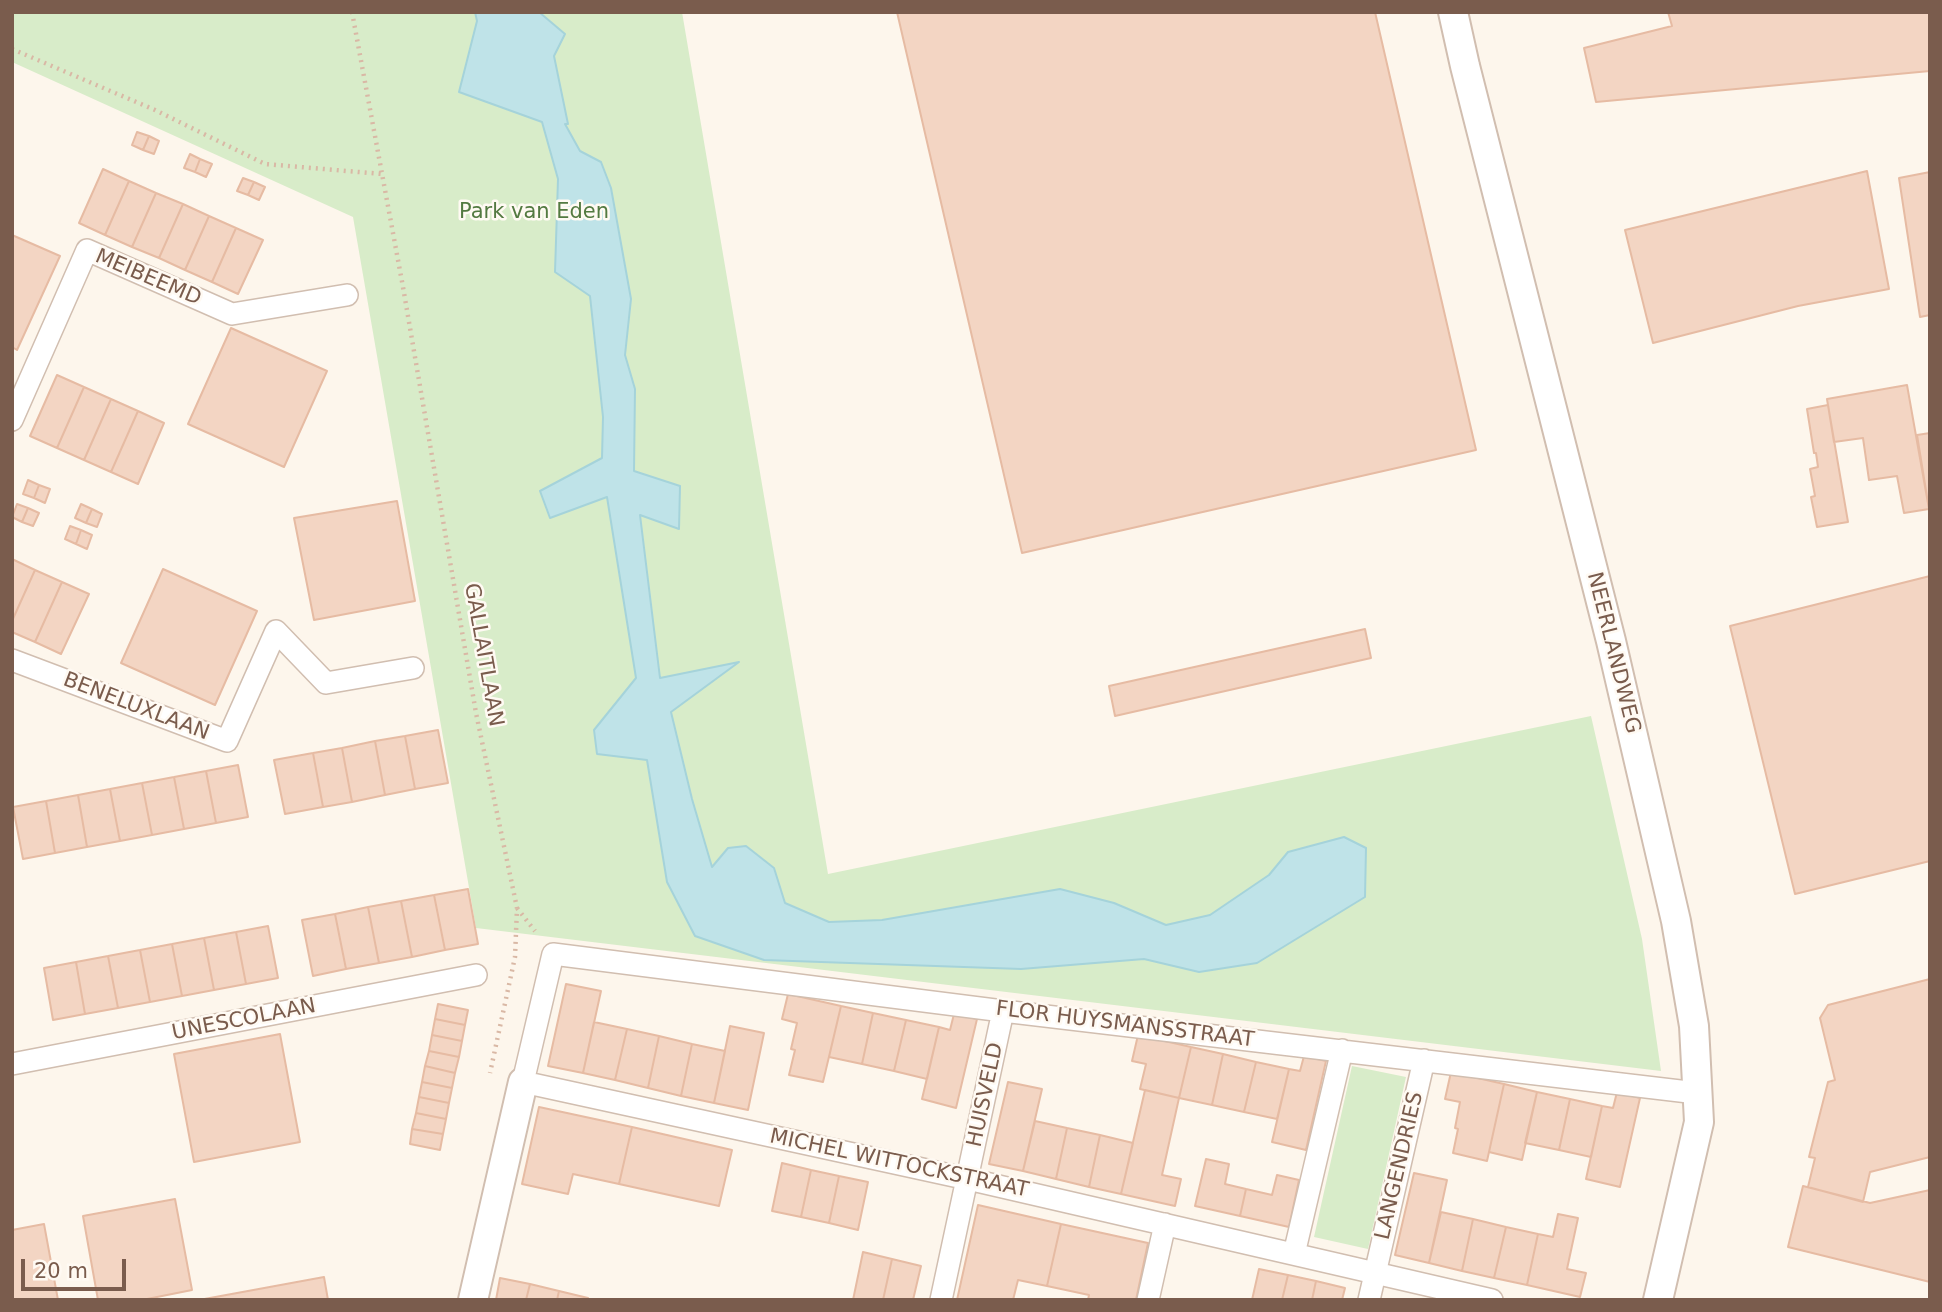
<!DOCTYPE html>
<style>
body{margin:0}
#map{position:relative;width:1942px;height:1312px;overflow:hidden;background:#fdf6ec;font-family:"DejaVu Sans",sans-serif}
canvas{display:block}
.frame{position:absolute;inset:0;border:14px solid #7a5c4d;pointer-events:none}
.scale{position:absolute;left:21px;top:1259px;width:105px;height:32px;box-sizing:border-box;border:4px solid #7a5c4d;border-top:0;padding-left:9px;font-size:21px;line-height:24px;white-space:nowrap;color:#7a5c4d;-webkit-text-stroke:5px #fffaf3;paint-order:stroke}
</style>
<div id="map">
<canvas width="1942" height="1312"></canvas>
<div class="frame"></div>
<div class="scale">20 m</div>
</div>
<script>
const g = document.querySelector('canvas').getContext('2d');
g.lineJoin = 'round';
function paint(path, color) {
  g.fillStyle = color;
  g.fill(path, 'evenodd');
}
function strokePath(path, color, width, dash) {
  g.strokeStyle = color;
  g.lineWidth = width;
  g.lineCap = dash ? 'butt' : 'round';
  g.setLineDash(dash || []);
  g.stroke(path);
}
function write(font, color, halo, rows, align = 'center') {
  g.font = font + ' "DejaVu Sans",sans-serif';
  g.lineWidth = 5;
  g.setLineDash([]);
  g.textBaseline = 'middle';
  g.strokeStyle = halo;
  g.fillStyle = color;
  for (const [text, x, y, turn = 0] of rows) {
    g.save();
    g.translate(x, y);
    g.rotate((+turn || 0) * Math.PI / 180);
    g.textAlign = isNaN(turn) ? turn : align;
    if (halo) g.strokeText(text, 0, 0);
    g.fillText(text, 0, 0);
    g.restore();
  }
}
paint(new Path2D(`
 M12,12h670l146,862 763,-158 51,223 19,132 -1185,-143 -123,-711 -341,-155z
 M1352,1066l54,11 -38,172 -54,-12z`), '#d8ecc9');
const water = new Path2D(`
 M475,12h64l26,22 -11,22 14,68h-3l15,27 21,11 10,26 20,111 -6,56 10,34 -1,82 46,15 -1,43 -39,-14 20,163 79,-16 -68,50 21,87 20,68 16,-19 18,-2 28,22 11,35 44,19 53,-2 178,-31 54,14 52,22 44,-10 59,-40 19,-23 56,-15 22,11 -1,49 -108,66 -58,9 -55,-13 -123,10 -257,-9 -69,-24 -28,-54 -20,-122 -50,-6 -3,-24 42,-52 -29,-181 -57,21 -10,-27 62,-33 1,-41 -13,-121 -35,-24 3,-93 -16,-57 -83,-30 18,-71z`);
paint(water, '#bfe3e8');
strokePath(water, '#a5d3da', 2);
const building = new Path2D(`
 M897,12h478l101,438 -454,103z
 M1668,12h262v59l-334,31 -12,-54 88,-22z
 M137,132l12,4 -6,14 -11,-5z
 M149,136l10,5 -5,13 -11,-4z
 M190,154l10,5 -5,13 -11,-4z
 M200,159l12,5 -6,13 -11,-5z
 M103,169l26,12 -24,54 -26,-12z
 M1867,171l22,118 -91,17 -145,37 -28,-113z
 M1930,172v143l-10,2 -21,-139z
 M243,178l11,4 -6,13 -11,-4z
 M129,181l27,12 -24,54 -27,-12z
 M254,182l11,5 -6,13 -11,-5z
 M156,193l27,11 -24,54 -27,-11z
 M183,204l26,12 -24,54 -26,-12z
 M209,216l27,12 -24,54 -27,-12z
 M236,228l27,12 -25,54 -26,-12z
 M12,235l48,21 -43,94 -5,-3z
 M231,328l96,43 -43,96 -96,-43z
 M57,375l27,12 -27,61 -27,-12z
 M1907,385l22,124 -25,4 -7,-37 -28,4 -6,-42 -29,4 -7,-43z
 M84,387l27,12 -27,61 -27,-12z
 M111,399l27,12 -27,61 -27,-12z
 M1828,405l20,117 -31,5 -6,-30 4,-1 -5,-27 8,-2 -2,-14h-2l-7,-44z
 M138,411l26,12 -26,61 -27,-12z
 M1930,433v75l-1,1 -12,-74z
 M28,480l11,5 -5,13 -11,-4z
 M39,485l11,4 -5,14 -11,-5z
 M397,501l18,100 -101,19 -20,-102z
 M17,504l11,4 -6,14 -10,-5z
 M81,504l11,5 -6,14 -11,-5z
 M28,508l11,5 -6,13 -11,-4z
 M92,509l10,5 -5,13 -11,-4z
 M70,526l11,4 -5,14 -11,-5z
 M81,530l11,5 -5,14 -11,-5z
 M12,559l23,11 -23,51z
 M163,569l94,42 -42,94 -94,-42z
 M35,570l27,12 -27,60 -23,-10v-11z
 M1930,576v285l-135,33 -65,-268z
 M62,582l27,12 -28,60 -26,-12z
 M1365,629l6,29 -256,58 -6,-30z
 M438,730l10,53 -33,6 -10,-53z
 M405,736l10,53 -30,6 -10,-54z
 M375,741l10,54 -33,7 -10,-54z
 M342,748l10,54 -29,5 -10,-54z
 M313,753l10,54 -38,7 -11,-54z
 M238,765l10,52 -32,6 -10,-52z
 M206,771l10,52 -32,6 -10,-52z
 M174,777l10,52 -32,6 -10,-52z
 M142,783l10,52 -32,6 -10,-52z
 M110,789l10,52 -33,6 -9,-52z
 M78,795l9,52 -32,6 -9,-52z
 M46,801l9,52 -32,6 -10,-52z
 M468,889l10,55 -33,6 -11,-55z
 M434,895l11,55 -33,7 -11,-56z
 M401,901l11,56 -33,6 -11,-56z
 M368,907l11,56 -33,6 -11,-55z
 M335,914l11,55 -33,7 -11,-56z
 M268,926l10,52 -32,6 -10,-52z
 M236,932l10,52 -32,6 -10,-52z
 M204,938l10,52 -32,6 -10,-52z
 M172,944l10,52 -32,6 -10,-52z
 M140,950l10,52 -32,6 -10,-52z
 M108,956l10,52 -33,6 -9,-52z
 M76,962l9,52 -32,6 -9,-52z
 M1930,979v178l-60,15 -7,30 -55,-15 7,-29 -6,-1 19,-75 7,-2 -15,-62 8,-13z
 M566,984l35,7 -18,82 -35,-7z
 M788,994l53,12 -18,76 -34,-7 6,-25 -4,-1 6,-26 -15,-4z
 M438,1004l30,6 -3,15 -30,-6z
 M841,1006l32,7 -11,51 -33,-7z
 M873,1013l33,7 -12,51 -32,-7z
 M954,1014l23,5 -21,89 -34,-9 17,-72 11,3z
 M435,1019l30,6 -3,16 -30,-6z
 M906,1020l33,7 -12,52 -33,-8z
 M594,1022l33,7 -12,51 -32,-7z
 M730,1026l34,7 -16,77 -34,-7z
 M627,1029l32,7 -11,52 -33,-8z
 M280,1034l20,108 -106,20 -20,-108z
 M432,1035l30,6 -3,16 -30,-6z
 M1138,1035l53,12 -12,51 -39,-9 6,-25 -14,-3z
 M659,1036l33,8 -11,52 -33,-8z
 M692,1044l33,7 -11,52 -33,-7z
 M1191,1047l32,7 -11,51 -33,-7z
 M429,1051l30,6 -4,16 -30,-7z
 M1223,1054l33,8 -12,50 -32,-7z
 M1304,1056l22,5 -20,89 -34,-8 17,-73 11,2z
 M1256,1062l33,7 -12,50 -33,-7z
 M425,1066l30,7 -3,15 -30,-6z
 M1451,1072l53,12 -17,77 -34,-8 5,-24 -3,-1 5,-26 -15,-3z
 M422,1082l30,6 -3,15 -30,-6z
 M1008,1082l34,7 -19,82 -34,-7z
 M1504,1084l33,8 -15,68 -33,-8z
 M1145,1090l34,8 -17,77 19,4 -6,27 -54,-12z
 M1537,1092l33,7 -11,51 -34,-7z
 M1617,1092l23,6 -20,89 -34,-8 16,-73 11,2z
 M419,1097l30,6 -3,16 -30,-6z
 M1570,1099l32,7 -11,51 -32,-7z
 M539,1107l93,20 -13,57 -46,-10 -5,20 -46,-10z
 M416,1113l30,6 -3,15 -31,-5z
 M1035,1121l32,7 -11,51 -33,-8z
 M632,1127l100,23 -13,56 -100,-22z
 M1067,1128l33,7 -11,52 -33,-8z
 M412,1129l31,5 -3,16 -30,-6z
 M1100,1135l33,8 -12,51 -32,-7z
 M1206,1159l23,5 -4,20 21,5 -6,27 -45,-10z
 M782,1163l29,7 -10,47 -29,-6z
 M811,1170l28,6 -10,47 -28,-6z
 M1414,1173l33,7 -18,83 -34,-8z
 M1277,1175l22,5 -10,47 -49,-11 6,-27 26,6z
 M839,1176l29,6 -10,48 -29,-7z
 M1803,1186l67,17 60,-13v92l-142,-35z
 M175,1199l17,91 -50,10h-44l-15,-84z
 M978,1205l83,19 -14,62 -29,-6 -5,20h-56z
 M1441,1212l32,7 -11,52 -33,-8z
 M1558,1214l20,4 -11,51 19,4 -6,24 -53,-12 11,-51 15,3z
 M1473,1219l33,8 -12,51 -32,-7z
 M44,1224l14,76h-46v-70z
 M1061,1224l87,19 -12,57h-48l1,-5 -42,-9z
 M1506,1227l32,7 -11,51 -33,-7z
 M863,1252l29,7 -9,41h-30z
 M892,1259l29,7 -8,34h-30z
 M1259,1269l29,6 -6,25h-30z
 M1288,1275l28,6 -4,19h-30z
 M324,1277l4,23h-129z
 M500,1278l30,6 -4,16h-30z
 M1316,1281l29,7 -3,12h-30z
 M530,1284l29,7 -2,9h-31z
 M559,1291l29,7v2h-31z`);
paint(building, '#f3d5c3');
strokePath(building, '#e6bba3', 2);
const pedestrian = new Path2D(`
 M12,420l75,-170 145,64 115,-19
 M12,660l215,81 49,-110 50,52 87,-15
 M12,1064l464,-89
 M1294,1254l48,-204
 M941,1300l62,-289
 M1148,1300l17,-76
 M1369,1300l55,-240
 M1492,1300l-524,-121 -445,-97 30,-128 450,57 694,82`);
const minor = new Path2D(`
 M1453,12l12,54 146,575 65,280 18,105 5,96 -41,178
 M473,1300l50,-218`);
strokePath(pedestrian, '#d1beb0', 24);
strokePath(minor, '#d1beb0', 32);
strokePath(new Path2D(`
 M352,12l51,275 73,426 41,195 -2,49 -25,116
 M12,49l143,61 110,54 117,10
 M517,908l18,23`), '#d9b8a5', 4.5, [2, 5]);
strokePath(pedestrian, '#fff', 21);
strokePath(minor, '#fff', 28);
write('21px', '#537a41', '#fffaf3', [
 ["Park van Eden",534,213]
]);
write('21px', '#7a5c4d', '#fffaf3', [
 ["MEIBEEMD",148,278,23],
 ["NEERLANDWEG",1613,653,76],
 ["GALLAITLAAN",483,655,80],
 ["BENELUXLAAN",136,707,21],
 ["UNESCOLAAN",244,1020,-11],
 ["FLOR HUYSMANSSTRAAT",1125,1025,7],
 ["HUISVELD",986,1095,-78],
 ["MICHEL WITTOCKSTRAAT",899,1164,12],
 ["LANGENDRIES",1400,1166,-77]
]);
</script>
